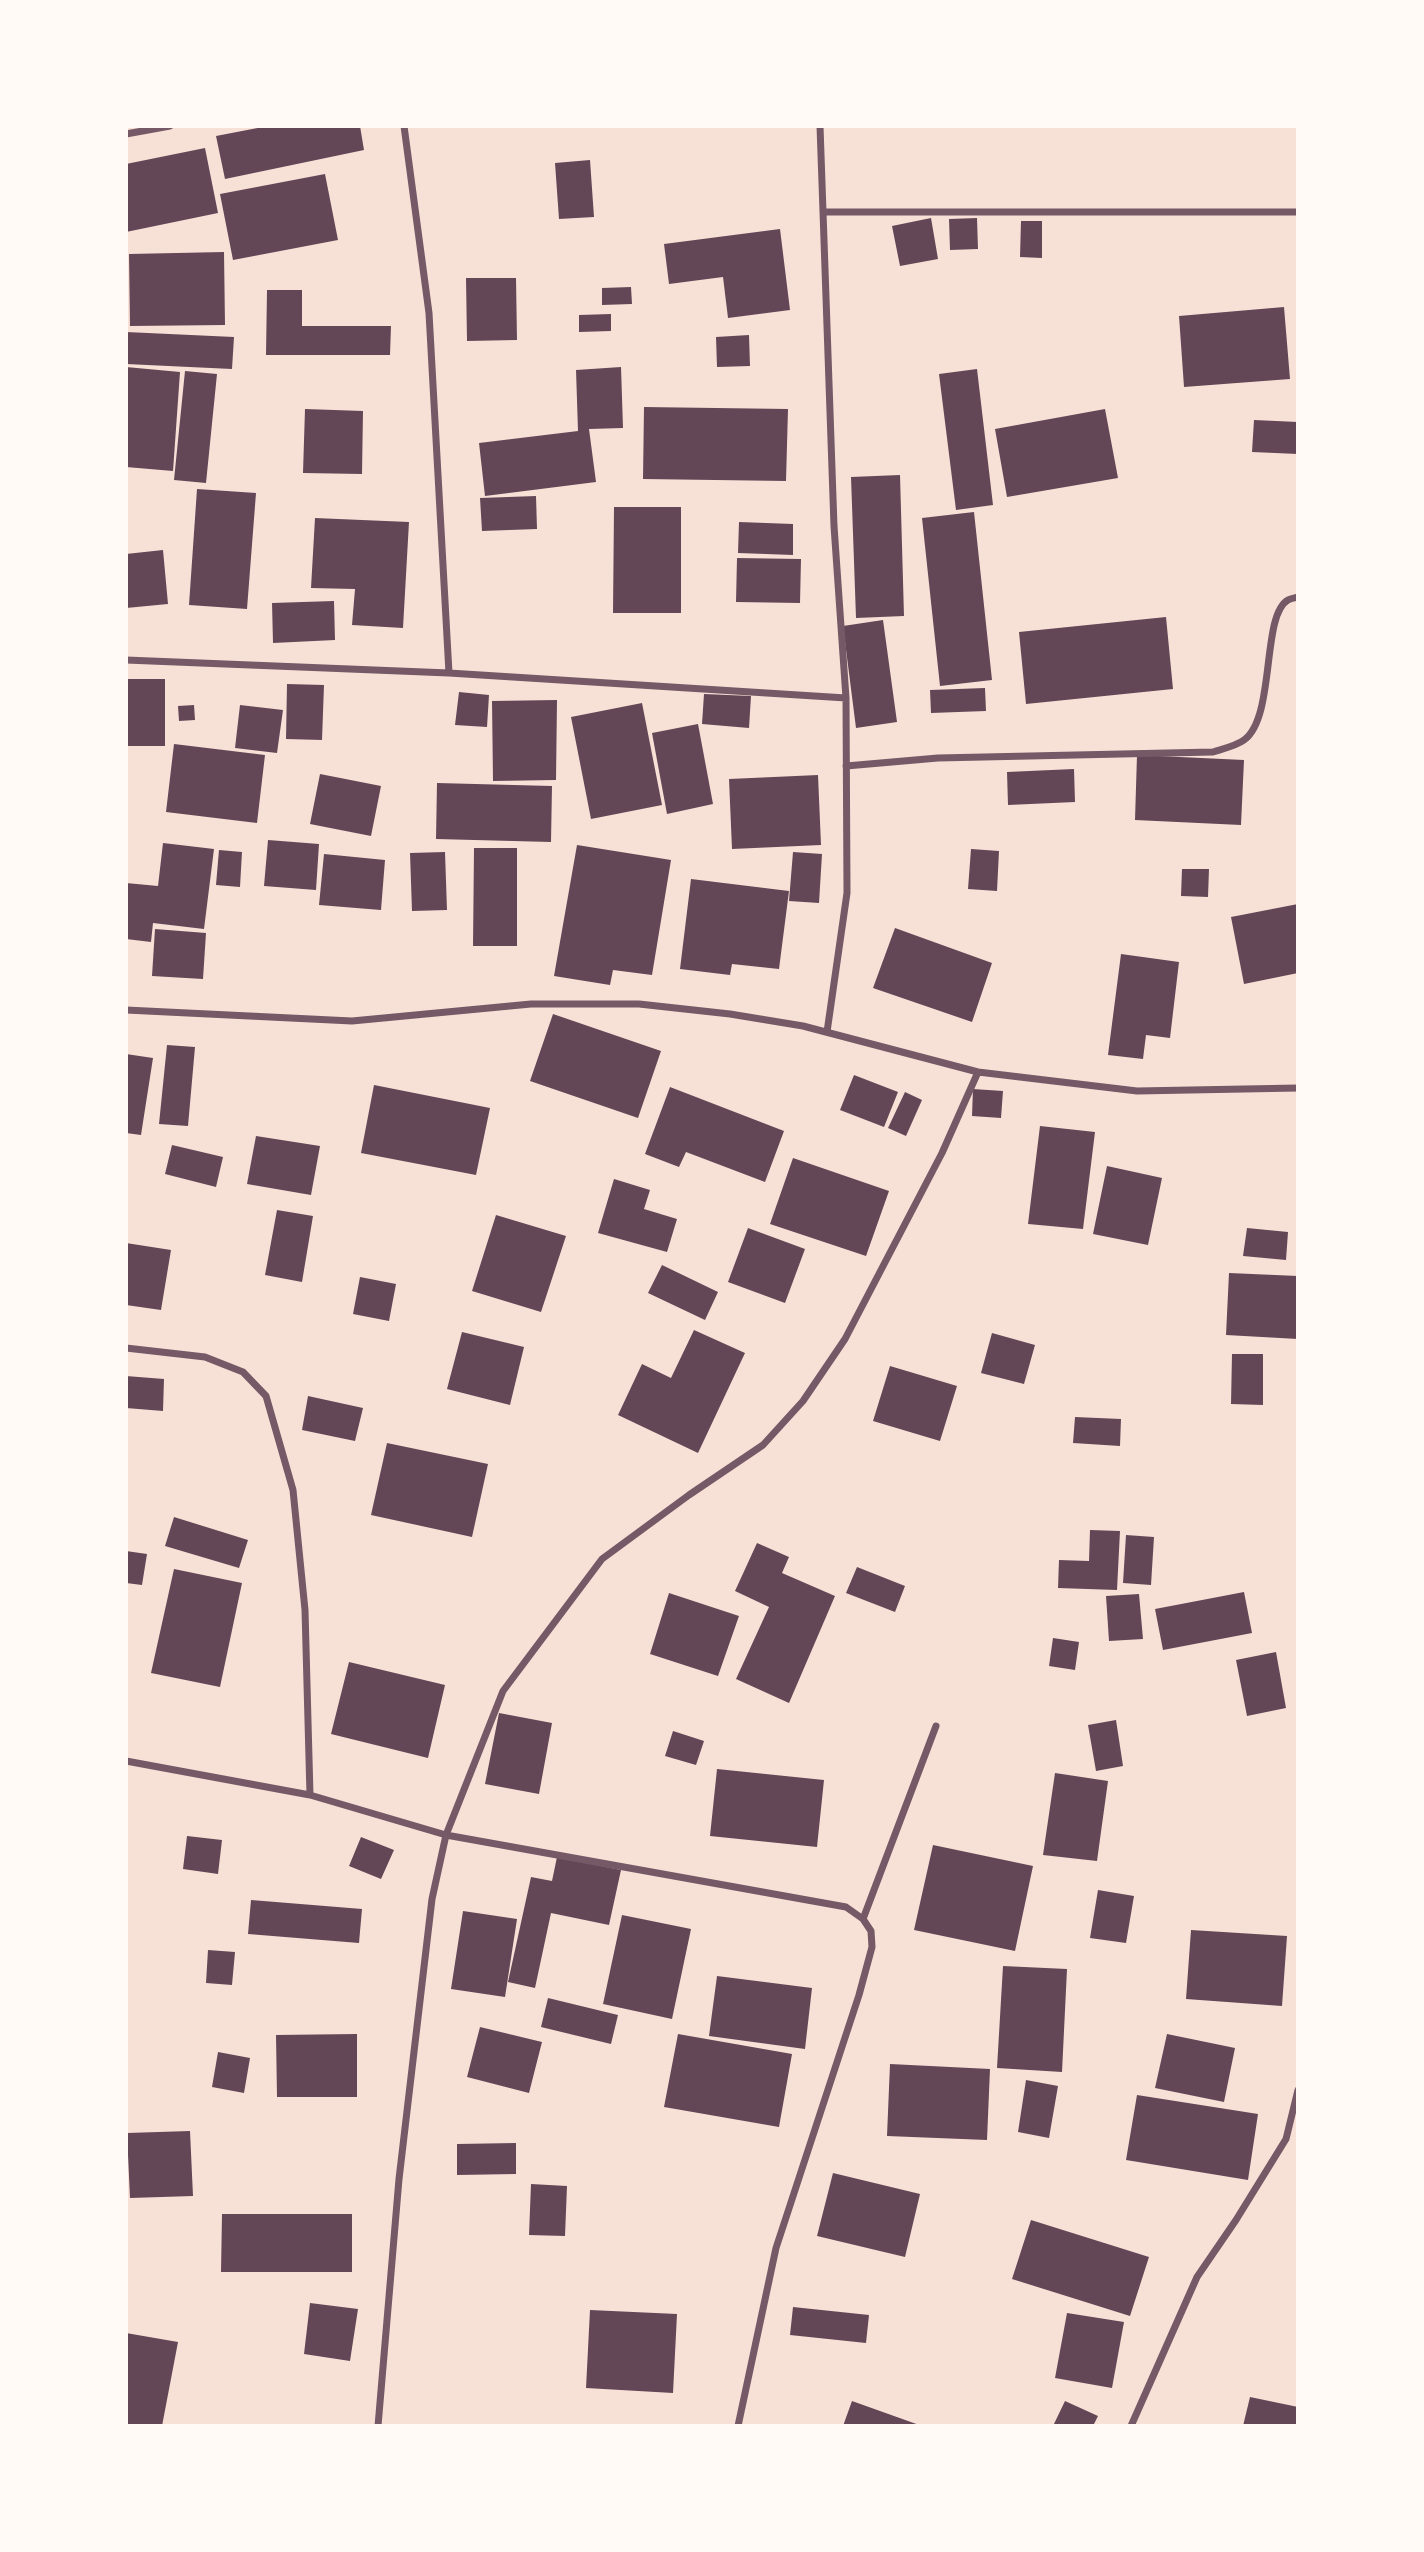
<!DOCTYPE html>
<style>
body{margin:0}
#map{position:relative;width:1424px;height:2552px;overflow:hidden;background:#f7e1d7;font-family:"Noto Sans",sans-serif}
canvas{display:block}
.frame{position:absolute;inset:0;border:128px solid #fffaf5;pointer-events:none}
</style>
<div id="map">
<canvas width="1424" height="2552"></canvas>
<div class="frame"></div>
</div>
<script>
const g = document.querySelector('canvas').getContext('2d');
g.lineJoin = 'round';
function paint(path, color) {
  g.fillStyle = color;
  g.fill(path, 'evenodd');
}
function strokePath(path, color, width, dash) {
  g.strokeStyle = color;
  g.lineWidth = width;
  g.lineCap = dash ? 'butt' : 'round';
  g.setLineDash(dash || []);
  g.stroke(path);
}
paint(new Path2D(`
 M268,126h92l4,24 -139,29 -9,-43z
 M205,148l13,65 -92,19v-68z
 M590,160l4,57 -35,2 -4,-56z
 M325,174l13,66 -105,20 -13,-66z
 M931,218l7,41 -38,7 -8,-40z
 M977,218l1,31 -28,1 -1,-31z
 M1021,221h21v37l-22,-1z
 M780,229l10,81 -62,8 -5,-41 -54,7 -5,-40z
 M224,252l1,73 -95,1 -1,-72z
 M466,278h50l1,62 -50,1z
 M631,287l1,17 -30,1v-17z
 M267,290h35v36h89l-1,29h-124z
 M1284,307l6,72 -106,8 -5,-71z
 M611,314v17l-32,1v-17z
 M126,332l108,5 -2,32 -106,-5z
 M749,335l1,31 -33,1 -1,-30z
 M126,367l54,5 -7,99 -47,-4z
 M621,367l2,61 -34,1 7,53 -111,14 -6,-53 99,-12 -2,-61z
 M977,369l16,136 -37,5 -17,-136z
 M185,371l32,3 -11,109 -32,-3z
 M644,407l144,2 -2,72 -143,-2z
 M305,409l58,2 -1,63 -59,-1z
 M1105,409l13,69 -111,19 -12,-68z
 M1254,420l44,2v32l-46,-2z
 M900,475l4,141 -48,2 -5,-141z
 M197,489l59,4 -9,116 -58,-4z
 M536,496l1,33 -55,2 -2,-33z
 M614,507h67v106h-68z
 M974,512l18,168 -52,6 -18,-168z
 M315,518l94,4 -6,106 -51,-3 3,-36 -44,-1z
 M739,522l54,2v31l-55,-2z
 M163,550l5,54 -42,4v-54z
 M737,558l64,1 -1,44 -64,-1z
 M334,601l1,39 -62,3 -1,-40z
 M1166,617l7,72 -147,15 -7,-72z
 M883,620l14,102 -41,6 -13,-102z
 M126,679h39v67h-39z
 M287,684l37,1 -2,55 -36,-1z
 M985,688l1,23 -55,2 -1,-23z
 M459,692l30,3 -2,32 -32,-2z
 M704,694l47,2 -2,32 -47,-4z
 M557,700l-1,80 -63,1 -1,-80z
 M642,703l20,102 -71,14 -20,-102z
 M194,705l1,15 -16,1 -1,-15z
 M240,705l43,5 -6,43 -42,-5z
 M698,724l15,80 -46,10 -15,-81z
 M174,744l91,11 -8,68 -91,-11z
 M1137,755l107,5 -3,65 -106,-5z
 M1074,769l1,33 -67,3 -1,-33z
 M320,774l61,12 -10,50 -61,-12z
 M818,775l3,70 -89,4 -3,-70z
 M437,783l115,3 -1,56 -115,-3z
 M268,840l51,4 -3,46 -52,-4z
 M163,843l51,6 -10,80 -51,-6 -2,19 -25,-3v-56l32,3z
 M577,845l94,15 -19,115 -39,-5 -3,15 -56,-9z
 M474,848h43v98h-44z
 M971,849l28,2 -2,40 -29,-2z
 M219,850l23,2 -2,35 -24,-2z
 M445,852l2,58 -35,1 -2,-58z
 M793,852l29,2 -3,49 -30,-2z
 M324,854l61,6 -4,50 -62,-5z
 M1182,869h27l-1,28 -27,-1z
 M691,879l98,12 -10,78 -47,-5 -2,11 -50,-6z
 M1298,904v69l-54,11 -13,-67z
 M895,928l97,35 -20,59 -99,-34z
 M155,929l51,4 -3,46 -51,-3z
 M1121,954l58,8 -9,76 -24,-3 -3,24 -35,-4z
 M553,1014l108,37 -23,67 -108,-37z
 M167,1045l28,2 -7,79 -29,-2z
 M126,1054l27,4 -12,77 -15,-2z
 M854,1075l44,17 -14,35 -44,-17z
 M374,1085l116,23 -14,67 -115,-22z
 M670,1087l114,44 -19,51 -79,-30 -7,15 -34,-13z
 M973,1089l30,2 -2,27 -29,-2z
 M905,1092l17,8 -16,36 -18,-8z
 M1040,1126l55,6 -12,97 -55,-5z
 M256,1136l64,10 -9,49 -64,-11z
 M172,1145l51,12 -7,30 -51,-13z
 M793,1158l96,33 -23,65 -96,-32z
 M1107,1166l55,12 -14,67 -55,-11z
 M614,1179l36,11 -6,19 33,10 -10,33 -69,-19z
 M277,1210l36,6 -11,66 -37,-7z
 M496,1215l70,21 -25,76 -69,-21z
 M748,1228l57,21 -20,54 -57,-21z
 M1247,1228l41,4 -2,28 -43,-4z
 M126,1243l45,7 -10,60 -35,-5z
 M662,1265l56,27 -13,28 -57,-27z
 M1229,1273l69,3v63l-72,-4z
 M360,1277l36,7 -7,37 -36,-7z
 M694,1330l51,23 -47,100 -80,-38 24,-51 29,14z
 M462,1332l62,15 -14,58 -63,-16z
 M992,1333l43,12 -11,39 -43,-11z
 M1232,1354h31v51l-32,-1z
 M890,1366l67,20 -17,55 -67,-20z
 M126,1376l38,3 -1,32 -37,-3z
 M308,1396l55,12 -8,33 -53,-11z
 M1075,1417l46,2 -1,27 -47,-3z
 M387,1443l101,21 -16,73 -101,-22z
 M174,1517l74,23 -9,28 -74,-22z
 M1090,1530l30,1 -3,59 -59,-2 1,-28 30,1z
 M1126,1535l28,2 -3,48 -28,-2z
 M757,1543l32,14 -7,16 53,23 -46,107 -53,-24 33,-72 -34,-16z
 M126,1551l21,3 -5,31 -16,-2z
 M857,1567l48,19 -10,26 -49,-19z
 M174,1569l68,14 -22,104 -69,-14z
 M1244,1592l8,41 -89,17 -8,-41z
 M669,1593l70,23 -21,60 -68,-22z
 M1139,1594l4,45 -34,2 -3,-45z
 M1053,1638l26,4 -4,28 -26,-4z
 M1276,1652l10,56 -39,8 -11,-56z
 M349,1662l96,23 -17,73 -97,-24z
 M499,1713l53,10 -13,71 -54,-10z
 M1116,1720l7,46 -27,5 -8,-46z
 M673,1731l31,10 -8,24 -31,-9z
 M717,1769l107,11 -7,67 -107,-11z
 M1055,1773l53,8 -11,80 -54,-6z
 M187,1836l35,4 -4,34 -35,-5z
 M361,1837l33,13 -13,29 -32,-13z
 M933,1845l100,21 -18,85 -101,-21z
 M557,1857l64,13 -12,55 -58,-12 -16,75 -27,-6 23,-105 21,4z
 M1098,1890l36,6 -8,47 -36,-5z
 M251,1900l111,9 -3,34 -111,-9z
 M463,1911l54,8 -12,78 -54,-8z
 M622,1915l69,14 -19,90 -69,-15z
 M1191,1930l96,6 -5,70 -96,-7z
 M208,1950l27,2 -3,33 -26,-2z
 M1003,1966l64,3 -5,103 -65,-4z
 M717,1976l95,12 -7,61 -96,-13z
 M548,1998l70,17 -7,29 -70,-17z
 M480,2027l62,15 -13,51 -62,-16z
 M357,2034v63h-80l-1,-62z
 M678,2034l114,20 -13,73 -115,-20z
 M1167,2034l68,14 -11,54 -69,-14z
 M218,2052l32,6 -6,35 -32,-6z
 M890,2064l100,5 -3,71 -100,-4z
 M1026,2080l32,6 -9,52 -31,-6z
 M1137,2095l121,19 -10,66 -122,-20z
 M190,2131l3,65 -63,2 -3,-65z
 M516,2143v31l-59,1v-31z
 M833,2173l87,21 -15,63 -88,-21z
 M531,2184l36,2 -2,50 -36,-1z
 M222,2214h130v58h-131z
 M1031,2220l118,37 -19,59 -118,-37z
 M310,2303l48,6 -8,52 -46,-7z
 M793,2307l76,8 -3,28 -76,-8z
 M590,2310l87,4 -4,79 -87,-5z
 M1067,2313l57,9 -12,66 -57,-10z
 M126,2333l52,9 -16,84 -36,-1z
 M1250,2397l48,10v19h-55z
 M852,2401l70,25h-79z
 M1065,2401l33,15 -5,10h-40z`), '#644757');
strokePath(new Path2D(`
 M404,126l25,187 20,360
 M820,126l14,400 12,172 1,195 -20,139
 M126,134l44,-8
 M825,212h473
 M126,660l323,13 397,25
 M846,766l92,-8 275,-6c9,-3 23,-6 31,-12 32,-23 17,-125 44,-140 3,-2 7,-2 10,-3
 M126,1010l226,11 179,-17h108l91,10 73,12 175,46 159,19 161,-3
 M126,1348l79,9 38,15 23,24 27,94 12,120 5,185
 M126,1761l184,34 136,40 400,72 17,12 8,12 1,16 -13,48 -83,253 -38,178
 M863,1919l73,-193
 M378,2426l21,-247 33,-280 14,-64 57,-144 99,-132 87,-64 74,-50 40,-44 42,-62 97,-186 36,-81
 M1131,2426l66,-149 39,-57 50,-81 12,-49`), '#755966', 7);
</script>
